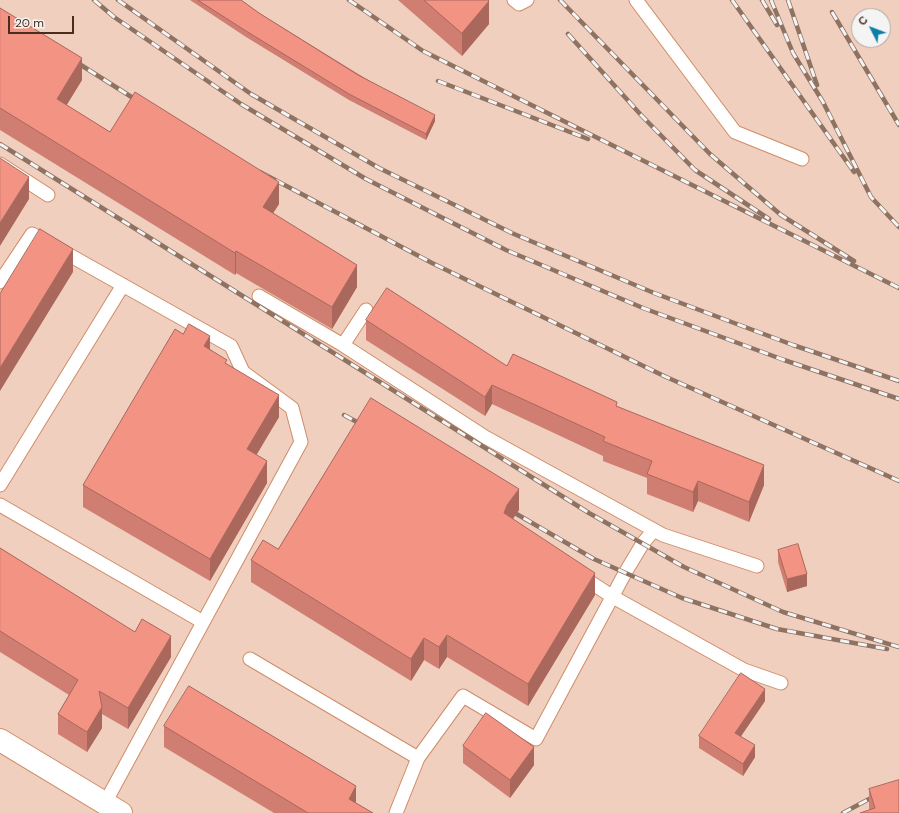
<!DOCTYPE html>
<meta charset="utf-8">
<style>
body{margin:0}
#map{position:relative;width:899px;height:813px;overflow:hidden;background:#fde0d0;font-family:"DM Sans",sans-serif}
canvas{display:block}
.north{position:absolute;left:851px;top:8px;width:40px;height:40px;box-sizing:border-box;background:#f4f4f4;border:1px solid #b0a49e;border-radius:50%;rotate:312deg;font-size:11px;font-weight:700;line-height:16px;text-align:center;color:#492d1d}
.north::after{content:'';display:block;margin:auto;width:14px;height:18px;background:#0b7fa6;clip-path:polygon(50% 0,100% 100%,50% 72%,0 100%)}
.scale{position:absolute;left:8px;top:16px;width:66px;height:18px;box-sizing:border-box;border:2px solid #492d1d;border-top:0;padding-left:5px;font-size:12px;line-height:14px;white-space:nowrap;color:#492d1d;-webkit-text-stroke:3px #f4f4f4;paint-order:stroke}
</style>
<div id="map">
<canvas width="899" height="813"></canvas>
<div class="north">С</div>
<div class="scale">20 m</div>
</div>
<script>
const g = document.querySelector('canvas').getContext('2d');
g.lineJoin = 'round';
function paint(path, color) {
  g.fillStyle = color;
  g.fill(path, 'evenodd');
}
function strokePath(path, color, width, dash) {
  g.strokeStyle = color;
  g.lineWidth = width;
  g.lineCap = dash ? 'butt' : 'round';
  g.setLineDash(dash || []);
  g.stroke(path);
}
paint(new Path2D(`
 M0,0h899v813h-899zM859,16h24v24h-24z`), '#f0cfbf');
const lane = new Path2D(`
 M514,0l5,4 8,-4
 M636,0l99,132 67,27
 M0,164l48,31
 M0,282l32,-48 199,112 12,26 49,36 9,34 -196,361
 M259,296l84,49
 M366,310l-23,35 142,92 178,98 94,31
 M0,485l123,-200
 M0,505l203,117
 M581,576l32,21 131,73 37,13
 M250,659l168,99 45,-62 73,43 89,-166 18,-30 11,-13
 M396,813l22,-55`);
const street = new Path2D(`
 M0,740l121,73`);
strokePath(lane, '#d08c67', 15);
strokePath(street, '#d08c67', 24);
strokePath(lane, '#fff', 13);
strokePath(street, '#fff', 22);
const rail = new Path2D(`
 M94,0l20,17 127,87 125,75 140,71 137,58 141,52 115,39
 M118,0l133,94 128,74 135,66 140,59 139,52 106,36
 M349,0l74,51 476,237
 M560,0l150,154 71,61 73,46
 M732,0l122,172
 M762,0l15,25
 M771,0l22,53 30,49 48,95 28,30
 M788,0l29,85
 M832,12l67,113
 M568,34l73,81 54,55 74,49
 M73,60l68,43
 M438,81l150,58
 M0,144l589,369 95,54 99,45 116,35
 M260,172l172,91 232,113 235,105
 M344,415l22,12
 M508,509l86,50 88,39 95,31 110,20
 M843,813l56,-30`);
strokePath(rail, '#8e7262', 4.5);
strokePath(rail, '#f4f4f4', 3, [9]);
paint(new Path2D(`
 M190,0h51l18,13 176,108 -9,19 -77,-40 -103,-63z
 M398,0h90l1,24 -27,32z
 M0,8l82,72 -16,25 44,27 169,72 -6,9 84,74 -25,42 -96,-56 -1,2 -235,-145z
 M366,320l141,46 110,40 147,79 -15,37 -51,-21 -5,11 -46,-18v-16l-44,-17v-5l-111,-52 -7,12 -119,-76z
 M210,349l17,15 52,53 -23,37 11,29 -57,98 -127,-74v-22z
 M519,510l-6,9 82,76 -67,111 -81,-49 -8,12 -15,-9 -13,21 -160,-99v-22l27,-11z
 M0,548l171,109 -43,72 -26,-15v14l-15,24 -29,-18v-20l11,-19 -69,-43z
 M778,550l29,36 -20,6 -9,-30z
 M765,701l-24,35 14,21 -12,19 -44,-28v-12z
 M164,726l192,77 17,10h-99l-110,-66z
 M463,746l71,19 -24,33 -47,-35z
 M869,789l30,24 -30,-3z`), '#d17e72');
paint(new Path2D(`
 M489,1v23l-27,32v-23z
 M82,58v22l-25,41v-22z
 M435,115v6l-9,19v-6z
 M29,177v22l-29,47v-23z
 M279,182v22l-16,25v-22z
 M73,249v23l-73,119v-23z
 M236,251v22l-1,2v-22z
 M357,265v22l-25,42v-22z
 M210,336v22l-6,-12z
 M492,385v19l-7,12v-19z
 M279,395v22l-32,54v-22z
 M267,461v22l-57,98v-22z
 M764,465v20l-15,37v-20z
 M698,481v20l-5,11v-20z
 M519,489v21l-12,17 -3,-14 3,-8z
 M595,573v22l-67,111v-22z
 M807,574v12l-20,6v-13z
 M447,635v22l-8,12v-22z
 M171,636v21l-43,72v-21z
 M424,638v22l-13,21v-22z
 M765,689v12l-30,44v-12z
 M102,707v21l-15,24v-20z
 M755,745v12l-12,19v-12z
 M534,747v18l-24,33v-18z
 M356,786v20l-7,-7z`), '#aa675c');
const building = new Path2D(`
 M198,0h43l18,13 99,62 77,40 -9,19 -77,-40 -103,-63z
 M424,0h64l1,1 -27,32z
 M0,8l82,50 -25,41 53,33 25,-40 144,90 -16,25 94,58 -25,42 -96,-56 -1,2 -235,-145z
 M0,158l29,19 -29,46z
 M40,229l33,20 -73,119v-74z
 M387,288l120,78 6,-12 104,48 -1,4 148,59 -15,37 -51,-21 -5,11 -46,-18 5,-13 -49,-20 2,-4 -113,-52 -7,12 -119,-77z
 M189,324l21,12 -6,10 23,14 -2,3 54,32 -32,54 20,12 -57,98 -127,-74 92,-156 8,5z
 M371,398l148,91 -12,16 -3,8 91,60 -67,111 -81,-49 -8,12 -15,-9 -13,21 -160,-99 12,-20 15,9z
 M798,544l9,30 -20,5 -9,-29z
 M0,548l135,84 7,-13 29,17 -43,72 -29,-17 3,16 -15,25 -29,-18 20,-34 -78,-49z
 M741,673l24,16 -30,44 20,12 -12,19 -44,-28z
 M189,686l167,100 -7,13 24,14h-65l-144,-87z
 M486,713l48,34 -24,33 -47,-34z
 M899,780v33h-39l15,-5 -6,-19z`);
paint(building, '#f39384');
strokePath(building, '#aa675c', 1);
</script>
